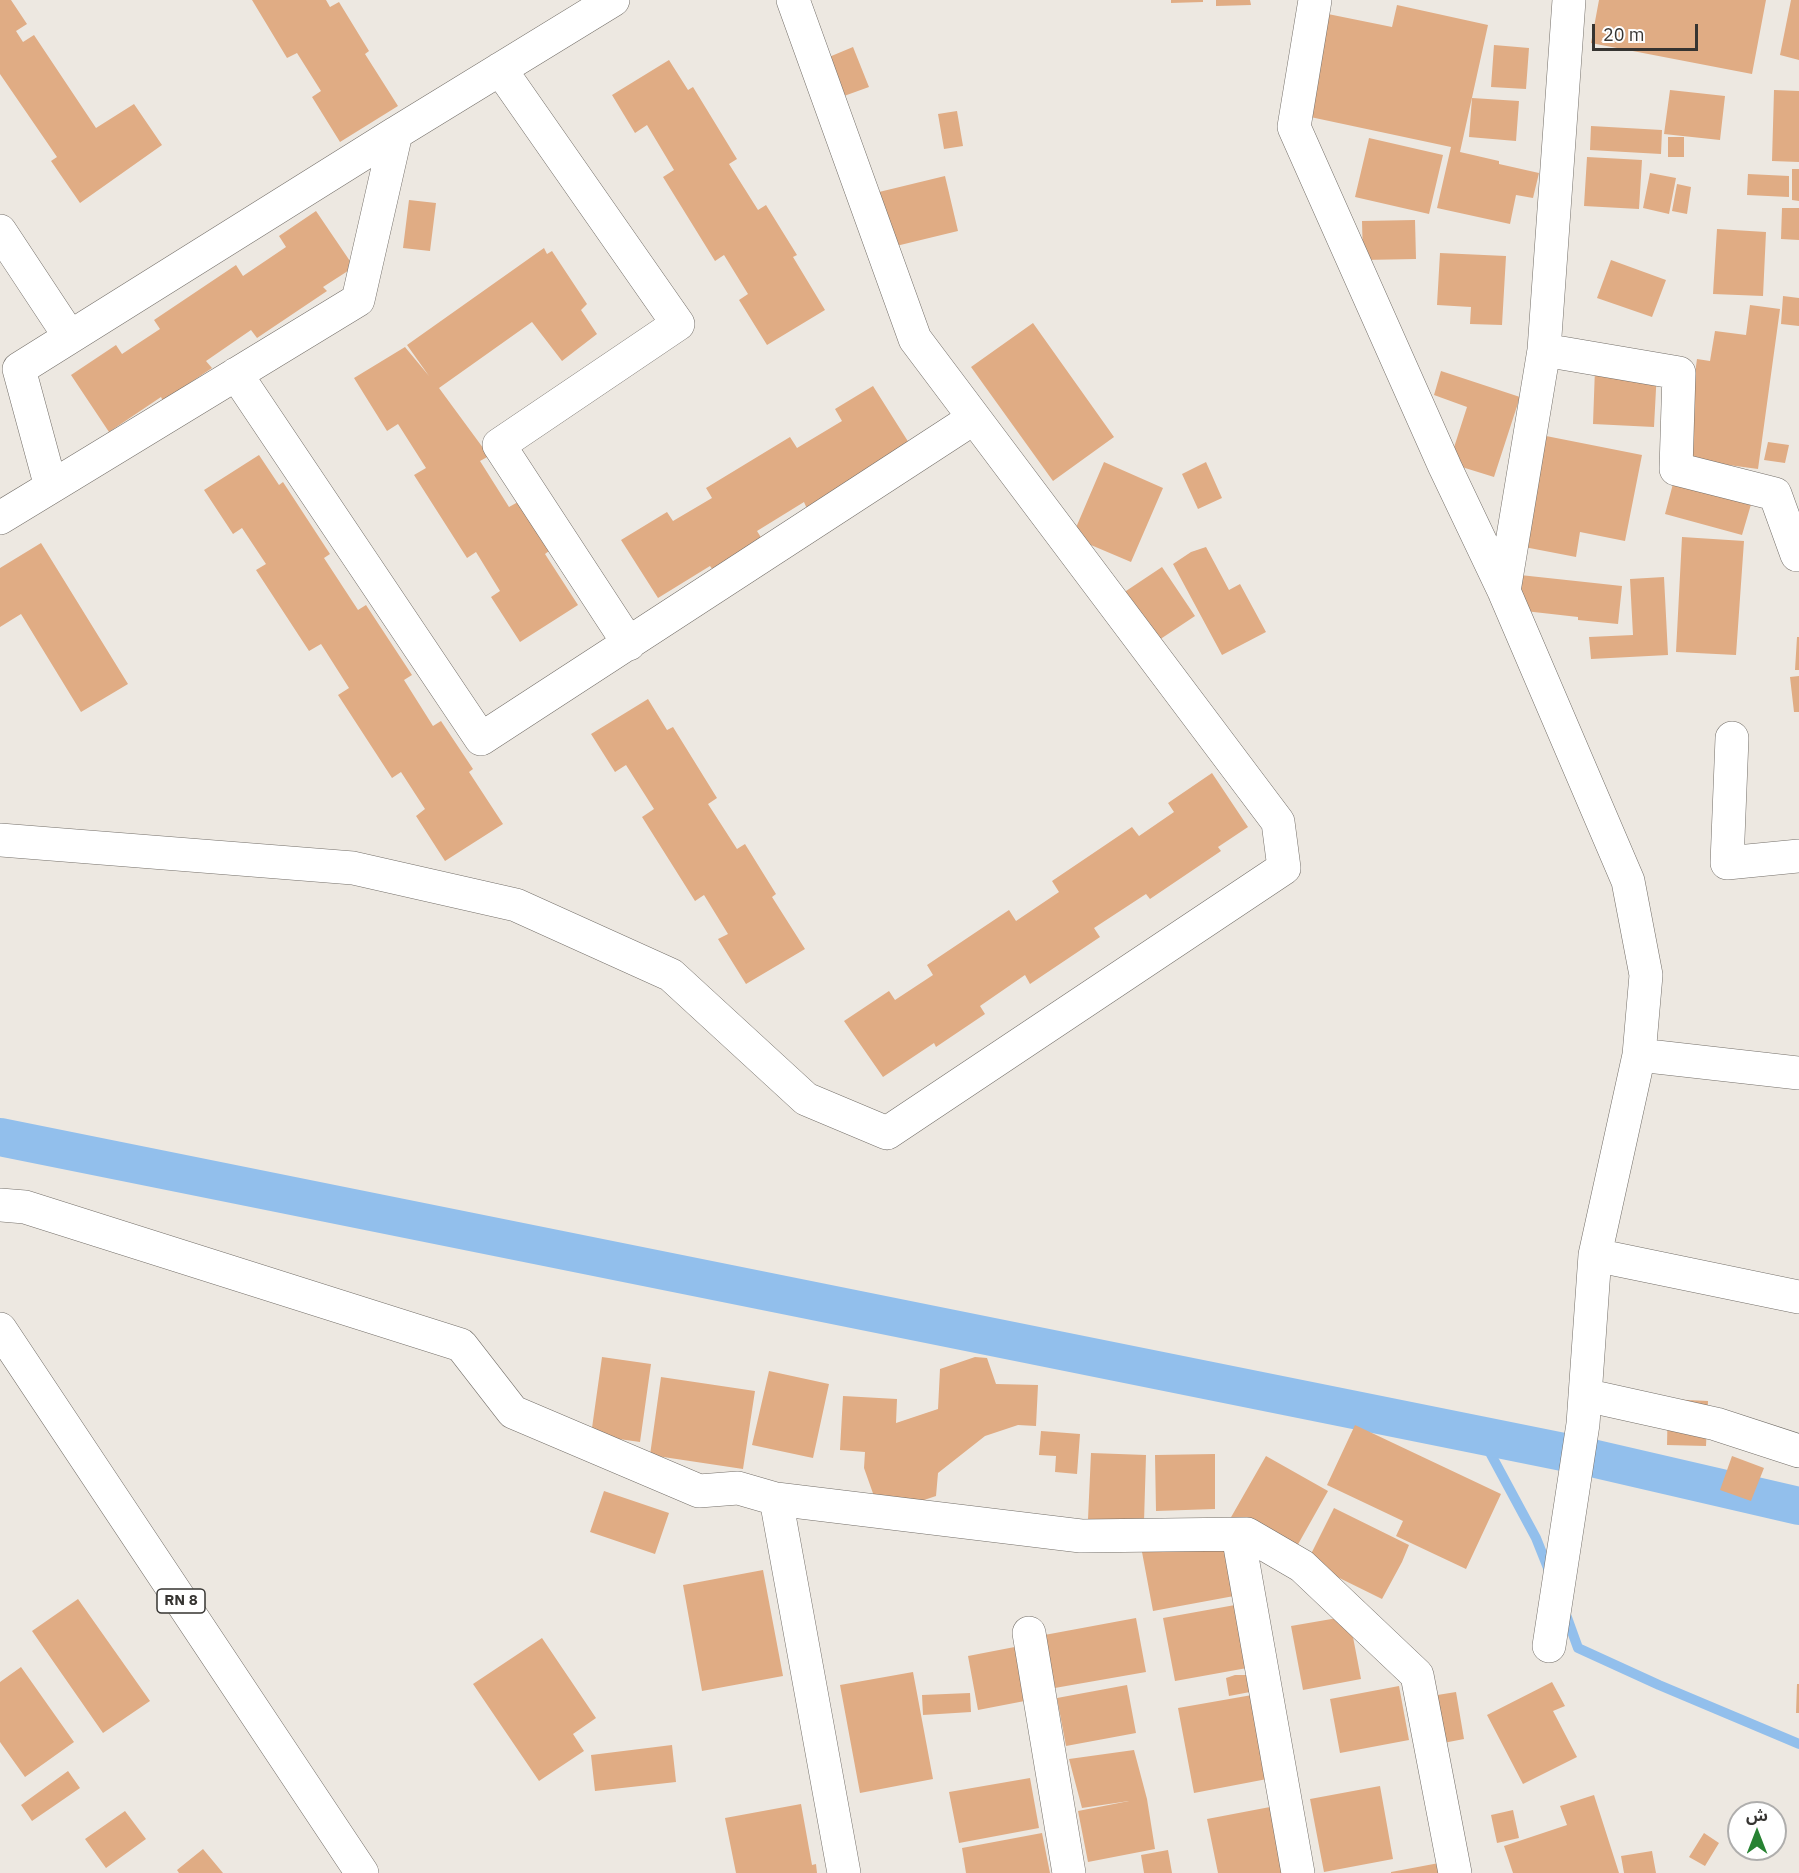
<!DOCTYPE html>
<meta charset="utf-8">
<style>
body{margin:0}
#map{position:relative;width:1799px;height:1873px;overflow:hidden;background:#ede8e1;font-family:"IBM Plex Sans","Noto Sans Arabic",sans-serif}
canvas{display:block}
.north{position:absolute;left:1727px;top:1801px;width:60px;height:60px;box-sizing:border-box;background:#fff;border:2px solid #afaead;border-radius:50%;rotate:0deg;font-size:16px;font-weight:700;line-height:24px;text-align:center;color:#363431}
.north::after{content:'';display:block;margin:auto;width:21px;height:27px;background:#278232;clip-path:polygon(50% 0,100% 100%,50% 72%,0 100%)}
.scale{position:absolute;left:1592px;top:24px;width:106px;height:27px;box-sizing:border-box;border:3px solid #363431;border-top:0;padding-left:8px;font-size:18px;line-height:21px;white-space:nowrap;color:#363431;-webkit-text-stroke:4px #fff;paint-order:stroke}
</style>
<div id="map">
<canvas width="1799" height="1873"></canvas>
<div class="north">ش</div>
<div class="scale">20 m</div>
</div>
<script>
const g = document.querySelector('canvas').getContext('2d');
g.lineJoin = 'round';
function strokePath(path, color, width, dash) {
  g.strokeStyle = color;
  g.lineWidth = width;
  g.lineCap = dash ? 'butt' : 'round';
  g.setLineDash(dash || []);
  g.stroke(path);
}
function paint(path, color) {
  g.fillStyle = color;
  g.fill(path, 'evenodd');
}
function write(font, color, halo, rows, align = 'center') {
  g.font = font + ' "IBM Plex Sans",sans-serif';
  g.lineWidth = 6;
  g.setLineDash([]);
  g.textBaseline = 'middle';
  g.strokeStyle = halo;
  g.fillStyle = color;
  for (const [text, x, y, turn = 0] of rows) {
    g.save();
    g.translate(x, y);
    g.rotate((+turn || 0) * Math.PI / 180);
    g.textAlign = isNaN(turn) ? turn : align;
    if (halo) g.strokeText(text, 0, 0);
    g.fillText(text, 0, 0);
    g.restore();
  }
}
strokePath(new Path2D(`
 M1481,1436l55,102 14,35
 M1565,1612l13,36 81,37 140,59`), '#92bfec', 10);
strokePath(new Path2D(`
 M0,1137l1583,319 216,50`), '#92bfec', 38);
paint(new Path2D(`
 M0,0h11l16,24 -11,7 7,11 11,-7 62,93 38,-24 28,41 -82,58 -29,-42 6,-4 -57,-83z
 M252,0h74l4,7 9,-5 30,49 -4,3 33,52 -58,36 -28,-45 9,-6 -24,-38 -10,5z
 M1171,0h32v2l-32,1z
 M1216,0h34l1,5 -35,1z
 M1599,0h167l-14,74 -161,-31z
 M1791,0h8v60l-19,-5z
 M1397,5l91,20 -28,127 39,9v3l40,9 -6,25 -17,-3 -6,29 -73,-16 14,-61 -150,-32 22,-102 69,14z
 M1494,45l35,3 -3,41 -35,-2z
 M853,47l16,40 -25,9 -15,-39z
 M669,60l19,30 5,-3 44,72 -8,5 29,46 8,-5 31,50 -4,2 32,53 -58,35 -28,-45 9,-6 -24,-39 -9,6 -52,-84 11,-7 -27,-45 -12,8 -23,-38z
 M1670,90l55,6 -5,44 -56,-6z
 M1774,90l25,1v71l-27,-1z
 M1472,98l47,3 -3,40 -47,-4z
 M957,111l6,35 -19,3 -6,-35z
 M1591,126l71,4 -1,24 -71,-4z
 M1668,137h16v20h-16z
 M1369,138l74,17 -14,59 -74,-17z
 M1587,157l55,3 -3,49 -55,-3z
 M1792,169h7v32l-7,-1z
 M1650,173l26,5 -7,36 -26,-6z
 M1748,174l41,2v21l-42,-2z
 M945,176l13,55 -66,16 -13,-55z
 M1677,184l14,3 -4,27 -15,-3z
 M409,200l27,3 -6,48 -27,-3z
 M1782,208h17v32l-18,-1z
 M316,211l38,56 -31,20 4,4 -70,47 -6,-8 -45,31 6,7 -49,33 -2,-4 -52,35 -38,-57 45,-30 6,9 38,-25 -6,-9 82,-55 7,11 43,-29 -7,-11z
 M1415,220l1,39 -53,1 -1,-39z
 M1717,229l49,3 -3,64 -50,-2z
 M544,248l3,6 5,-3 35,53 -6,6 16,24 -35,27 -30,-39 -93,66 50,68 -9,5 29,46 9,-5 31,49 -4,3 33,51 -58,37 -29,-45 9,-6 -24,-39 -9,6 -53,-83 12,-7 -28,-44 -11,7 -33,-53 51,-31 24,29 -22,-31z
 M1440,253l66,3 -4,69 -32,-1 1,-17 -34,-2z
 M1611,260l55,20 -14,37 -55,-19z
 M1783,296l16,2v28l-18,-2z
 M1750,305l30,4 -22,160 -81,-11 15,-63 5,-36 13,2 5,-30 31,4z
 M1033,323l81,114 -61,44 -82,-114z
 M1595,368l62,2 -3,57 -61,-3z
 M1441,371l79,26 -26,80 -45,-14 18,-56 -33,-12z
 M873,386l36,57 -101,68 -4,-9 -47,29 5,8 -49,31 -3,-4 -52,32 -37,-58 46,-28 6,9 39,-23 -6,-10 84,-51 7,11 45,-27 -7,-12z
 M1541,435l101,20 -17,86 -45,-9 -4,25 -57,-11z
 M1768,442l21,3 -4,18 -21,-3z
 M259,455l20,30 4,-3 47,72 -6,4 34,52 8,-5 46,70 -8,5 29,46 8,-5 32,48 -4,3 34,52 -58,37 -29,-45 9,-7 -24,-37 -9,6 -54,-83 11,-7 -28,-44 -12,7 -53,-81 10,-6 -24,-36 -9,6 -29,-44z
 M1104,462l59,26 -32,74 -59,-25z
 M1206,462l16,36 -24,11 -16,-35z
 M1674,480l78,21 -10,34 -77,-21z
 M1682,537l62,4 -8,114 -60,-3z
 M41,543l87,141 -47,28 -60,-98 -21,13v-59z
 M1206,547l23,43 11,-6 26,48 -44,23 -49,-91 18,-12z
 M1162,567l33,49 -45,30 -33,-49z
 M1520,575l102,11 -4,38 -40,-4v-3l-62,-7z
 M1664,577l4,78 -77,4 -2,-22 44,-2 -3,-56z
 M1797,637h2v33h-4z
 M1799,676v36h-5l-4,-35z
 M648,699l19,31 6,-3 44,71 -9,6 29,45 8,-5 31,50 -4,3 33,52 -59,35 -28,-45 10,-5 -24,-39 -9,6 -53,-84 12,-8 -28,-44 -11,7 -24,-38z
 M1212,773l36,54 -30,20 3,4 -71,48 -4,-5 -52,34 6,9 -70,47 -5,-9 -45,31 5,8 -49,33 -2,-4 -51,34 -39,-56 45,-30 6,9 38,-25 -6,-10 82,-55 7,11 43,-29 -7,-11 80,-54 7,9 35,-24 -6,-9z
 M602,1357l49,7 -11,78 -49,-7z
 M975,1357l12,1 9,26 42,1 -2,41 -18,-1 -33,11 -47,37 -2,23 -15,5 -46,-2 -11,-31 1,-16 -25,-2 3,-54 54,3 -1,24 42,-14 2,-40z
 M769,1371l60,13 -16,74 -61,-13z
 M661,1377l94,14 -12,78 -93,-14z
 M1668,1399l40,2 -2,45 -39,-1z
 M1355,1425l146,69 -35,75 -70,-33 7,-15 -76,-36z
 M1041,1431l39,3 -3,40 -22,-2 1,-16 -17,-1z
 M1091,1453l55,2 -2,67 -56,-3z
 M1215,1454v55l-59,2 -1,-56z
 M1266,1456l62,35 -36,64 -62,-36z
 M1732,1456l32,12 -13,33 -31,-11z
 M604,1491l65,22 -14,41 -65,-22z
 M1334,1508l75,37 -7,17 -20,37 -75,-37z
 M1224,1538l10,58 -81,15 -11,-59z
 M763,1570l20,106 -81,15 -19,-106z
 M78,1599l72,102 -47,32 -71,-102z
 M1235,1605l12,63 -72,13 -12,-63z
 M1349,1616l12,63 -58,11 -12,-64z
 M1136,1618l10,54 -97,17 -10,-53z
 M542,1638l54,80 -23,16 11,17 -45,30 -66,-97z
 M1025,1645l10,54 -57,11 -10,-54z
 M21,1667l53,75 -49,35 -25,-35v-60z
 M913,1672l20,107 -73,14 -20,-108z
 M1235,1675h12l3,17 -21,4 -3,-18z
 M1552,1682l13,24 -12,5 24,46 -54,27 -36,-69z
 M1797,1684h2v29h-3z
 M1127,1685l9,48 -70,13 -9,-48z
 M1399,1686l10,54 -69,13 -10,-54z
 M1456,1692l8,47 -31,6 -8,-48z
 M970,1693l1,19 -48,3 -1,-20z
 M1252,1695l15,84 -73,14 -16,-85z
 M672,1745l4,37 -81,9 -4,-36z
 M1134,1750l13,49 8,50 -67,13 -10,-51 51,-10 -47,7 -13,-49z
 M68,1771l12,17 -48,33 -11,-16z
 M1030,1778l9,50 -80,15 -10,-51z
 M1380,1786l13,73 -69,13 -14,-73z
 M1594,1795l25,78h-106l-9,-27 63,-21 -7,-19z
 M801,1804l11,61 4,-1 1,9h-81l-11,-55z
 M1270,1807l12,66h-64l-11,-54z
 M1513,1810l6,28 -22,5 -6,-28z
 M125,1811l21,28 -40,29 -21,-29z
 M1042,1833l8,40h-84l-4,-25z
 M1704,1833l15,10 -14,23 -16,-9z
 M203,1849l20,24h-44l-2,-3z
 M1168,1850l4,23h-28l-3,-18z
 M1652,1851l4,22h-32l-3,-17z
 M1439,1863l2,10h-50v-1z`), '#e0ac84');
const minor = new Path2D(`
 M1315,0l-21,127 151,340 59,124 124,290 18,94 -7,80 -44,200 -12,169 -34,222
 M500,69l178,255 -179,121 130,199
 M0,231l70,106
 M1544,350l135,23 -3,96 99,25 22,61h2
 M236,374l245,365 493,-321
 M51,487l307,-187 38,-167 217,-133
 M0,518l51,-31 -32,-118 377,-236
 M1504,591l40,-241 25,-350
 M1732,738l-5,125 72,-7
 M0,840l353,28 163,37 155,70 135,124 81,34 397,-265 -6,-46 -363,-483 -122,-339
 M1639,1055l160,18
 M0,1205l25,2 436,138 52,67 186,79 39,-3 38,11 305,37 166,-2 55,32 115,109 38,198
 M1595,1255l204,42
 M1585,1395l131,29 83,27
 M776,1499l68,374
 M1238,1535l60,338
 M1029,1633l40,240`);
const primary = new Path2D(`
 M0,1329l362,544`);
strokePath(minor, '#746f69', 34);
strokePath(primary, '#746f69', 34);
strokePath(minor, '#fff', 33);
strokePath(primary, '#fff', 33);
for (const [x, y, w] of [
 [181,1601,48]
]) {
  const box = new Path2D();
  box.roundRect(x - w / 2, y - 12, w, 24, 4.5);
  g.fillStyle = '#fff';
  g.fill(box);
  strokePath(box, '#363431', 1.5);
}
write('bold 15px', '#363431', null, [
 ["RN 8",181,1601]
]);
</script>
